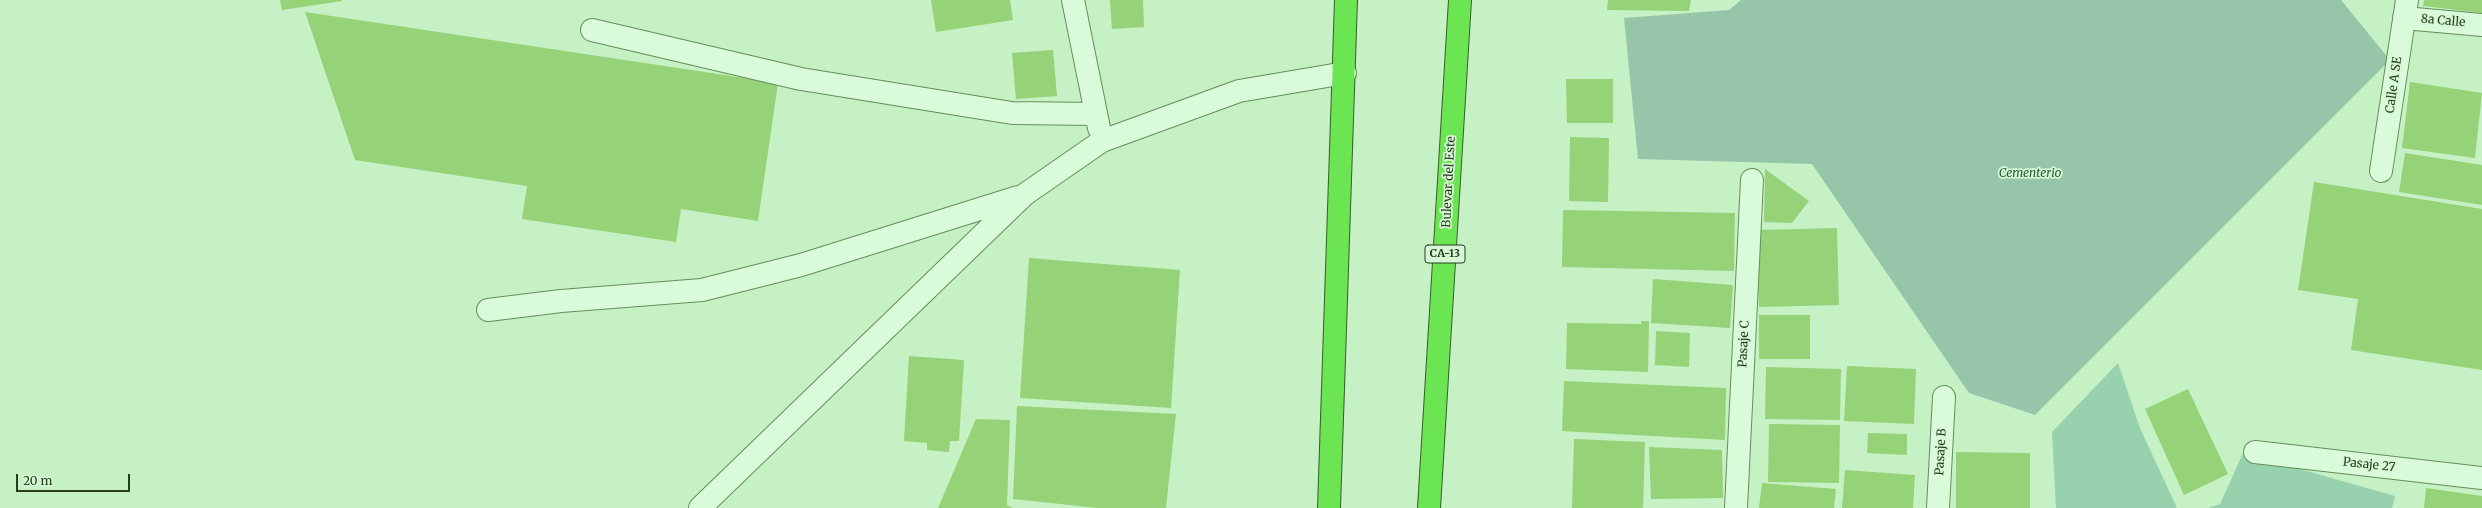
<!DOCTYPE html>
<style>
body{margin:0}
#map{position:relative;width:2482px;height:508px;overflow:hidden;background:#c6f1c5;font-family:Merriweather,serif}
canvas{display:block}
.scale{position:absolute;left:16px;top:474px;width:114px;height:18px;box-sizing:border-box;border:2px solid #263d1e;border-top:0;padding-left:5px;font-size:12px;line-height:14px;white-space:nowrap;color:#263d1e;-webkit-text-stroke:3px #d6f8d5;paint-order:stroke}
</style>
<div id="map">
<canvas width="2482" height="508"></canvas>
<div class="scale">20 m</div>
</div>
<script>
const g = document.querySelector('canvas').getContext('2d');
g.lineJoin = 'round';
function paint(path, color) {
  g.fillStyle = color;
  g.fill(path, 'evenodd');
}
function strokePath(path, color, width, dash) {
  g.strokeStyle = color;
  g.lineWidth = width;
  g.lineCap = dash ? 'butt' : 'round';
  g.setLineDash(dash || []);
  g.stroke(path);
}
function write(font, color, halo, rows, align = 'center') {
  g.font = font + ' Merriweather,serif';
  g.lineWidth = 3.5;
  g.setLineDash([]);
  g.textBaseline = 'middle';
  g.strokeStyle = halo;
  g.fillStyle = color;
  for (const [text, x, y, turn = 0] of rows) {
    g.save();
    g.translate(x, y);
    g.rotate((+turn || 0) * Math.PI / 180);
    g.textAlign = isNaN(turn) ? turn : align;
    if (halo) g.strokeText(text, 0, 0);
    g.fillText(text, 0, 0);
    g.restore();
  }
}
paint(new Path2D(`
 M2118,363l22,65 37,80h-121l-4,-76z
 M2243,453l152,43 -3,12h-184l12,-4z`), '#98d1ae');
paint(new Path2D(`
 M1741,0h600l49,60 -355,355 -66,-22 -157,-229 -174,-5 -14,-141 105,-8z`), '#97c5a9');
paint(new Path2D(`
 M280,0h62v1l-60,9z
 M931,0h79l3,20 -77,12z
 M1110,0h33l1,27 -32,2z
 M1608,0h83l-2,11 -82,-1z
 M2424,0h58v13l-59,-7z
 M305,12l473,71 -20,138 -77,-12 -5,33 -154,-23 5,-33 -172,-26z
 M1053,50l4,46 -41,3 -4,-46z
 M1566,79h47v44h-46z
 M2410,82l72,11 -7,65 -73,-10z
 M1570,137l39,1 -1,64 -39,-1z
 M2405,153l77,12v40l-83,-13z
 M1765,169l44,32 -17,22 -28,-1z
 M2314,182l168,27v161l-131,-20 7,-51 -60,-9z
 M1563,210l172,3 -1,58 -172,-4z
 M1837,228l2,77 -80,2 -2,-77z
 M1029,258l151,12 -9,138 -151,-10z
 M1653,279l80,6 -3,43 -79,-5z
 M1759,315h51v44h-51z
 M1641,321h8l-1,51 -82,-3 1,-46 74,1z
 M1656,331l34,2 -1,34 -34,-2z
 M909,356l55,4 -5,81h-9l-1,11 -22,-2v-7l-23,-2z
 M1847,366l69,3 -2,55 -70,-3z
 M1766,367l75,2 -1,51 -75,-1z
 M1564,381l162,7 -1,52 -163,-9z
 M2188,389l40,85 -44,21 -39,-86z
 M1017,406l159,8 -10,94h-68l-85,-9z
 M976,419l34,1 -3,85 6,3h-75z
 M1769,424l71,1 -1,58 -71,-1z
 M1868,433l39,1v21l-40,-2z
 M1574,439l71,3 -2,66h-71z
 M1649,447l73,3 1,48 -72,1z
 M1956,452l74,1v55h-74z
 M1845,470l70,5 -2,33h-71z
 M1762,483l74,6 -2,19h-75z
 M2426,488l56,8v12h-58z`), '#95d278');
const minor = new Path2D(`
 M1073,0l26,128
 M2404,18l78,7
 M592,30l209,49 211,34 84,1
 M2381,171l26,-171
 M488,310l73,-9 141,-11 99,-25 217,-68
 M2255,452l227,26
 M700,508l324,-313 78,-54 137,-50 106,-18
 M1736,508l16,-328
 M1938,508l6,-111`);
const highway = new Path2D(`
 M1329,508l17,-508
 M1429,508l31,-508`);
strokePath(minor, '#648e59', 24);
strokePath(highway, '#3a5c2e', 24);
strokePath(minor, '#dafbd9', 22);
strokePath(highway, '#6be551', 22);
for (const [x, y, w] of [
 [1445,254,40]
]) {
  const box = new Path2D();
  box.roundRect(x - w / 2, y - 9, w, 18, 3);
  g.fillStyle = '#d6f8d5';
  g.fill(box);
  strokePath(box, '#263d1e', 1);
}
write('bold 11px', '#263d1e', null, [
 ["CA-13",1445,254]
]);
write('12px', '#263d1e', '#d6f8d5', [
 ["8a Calle",2443,21,5],
 ["Calle A SE",2394,85,-82],
 ["Bulevar del Este",1449,182,-87],
 ["Pasaje C",1744,344,-87],
 ["Pasaje B",1941,452,-87],
 ["Pasaje 27",2369,465,6]
]);
write('italic 12px', '#235b40', '#d6f8d5', [
 ["Cementerio",2030,174]
]);
</script>
